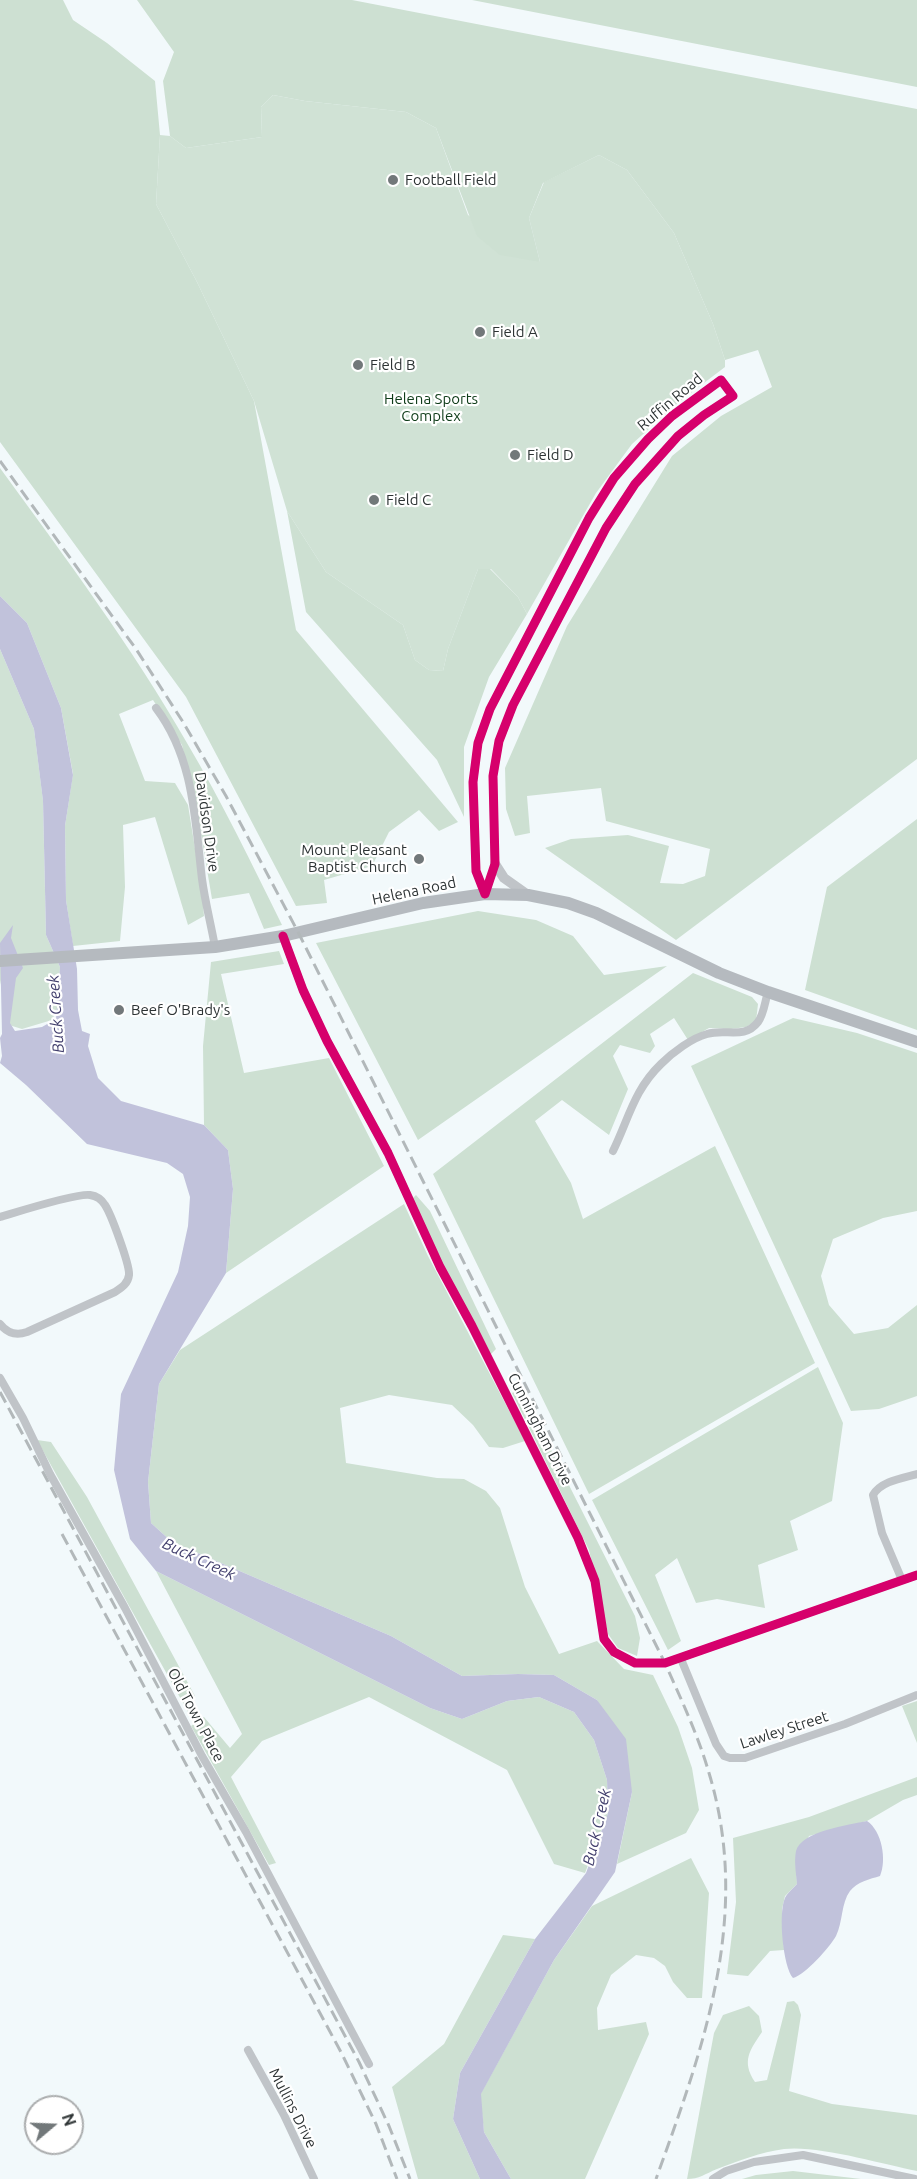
<!DOCTYPE html>
<style>
body{margin:0}
#map{position:relative;width:917px;height:2179px;overflow:hidden;background:#f2f9fb;font-family:Ubuntu,sans-serif}
canvas{display:block}
.north{position:absolute;left:24px;top:2095px;width:60px;height:60px;box-sizing:border-box;background:#fff;border:2px solid #abadae;border-radius:50%;rotate:71deg;font-size:16px;font-weight:700;line-height:24px;text-align:center;color:#2d3334}
.north::after{content:'';display:block;margin:auto;width:21px;height:27px;background:#72787a;clip-path:polygon(50% 0,100% 100%,50% 72%,0 100%)}
</style>
<div id="map">
<canvas width="917" height="2179"></canvas>
<div class="north">N</div>
</div>
<script>
const g = document.querySelector('canvas').getContext('2d');
g.lineJoin = 'round';
function paint(path, color) {
  g.fillStyle = color;
  g.fill(path, 'evenodd');
}
function strokePath(path, color, width, dash) {
  g.strokeStyle = color;
  g.lineWidth = width;
  g.lineCap = dash ? 'butt' : 'round';
  g.setLineDash(dash || []);
  g.stroke(path);
}
function write(font, color, halo, rows, align = 'center') {
  g.font = font + ' Ubuntu,sans-serif';
  g.lineWidth = 4.5;
  g.setLineDash([]);
  g.textBaseline = 'middle';
  g.strokeStyle = halo;
  g.fillStyle = color;
  for (const [text, x, y, turn = 0] of rows) {
    g.save();
    g.translate(x, y);
    g.rotate((+turn || 0) * Math.PI / 180);
    g.textAlign = isNaN(turn) ? turn : align;
    if (halo) g.strokeText(text, 0, 0);
    g.fillText(text, 0, 0);
    g.restore();
  }
}
paint(new Path2D(`
 M273,95l32,6 101,11 30,16 32,87 72,47 -11,-44 15,-36 55,-27 28,15 47,63 39,91 12,36v7l-46,35 -47,42 -36,49 -69,121 -9,-17 -27,-28h-13l-30,80 -5,22 -14,-1 -14,-10 -12,-35 -77,-53 -39,-61 -33,-110 -57,-119 -41,-78 4,-69 10,1 16,12 76,-11 -1,-30z
 M0,649l34,80 9,72 3,134 14,32 -2,40 -6,13 -30,9 -13,-4 -9,-45z`), '#d0e2d5');
paint(new Path2D(`
 M0,0h63l10,20 34,23 48,38 5,54 -4,69 41,78 57,119 42,229 162,192 -19,9 -20,-21 -30,22 -17,34 -48,14 3,23 -31,3 -110,-209 -186,-255z
 M137,0h215l565,109v650l-241,181 -131,-92 26,-9 57,-4 41,11 -9,37 23,1 22,-8 5,-27 -104,-28 -5,-33 -74,8 3,37 -15,3 -9,-27 -1,-41 62,-142 105,-170 49,-40 51,-29 -14,-37 -33,10 -12,-36 -39,-91 -47,-63 -28,-15 -56,28 -14,35 11,44 -40,-7 -23,-19 -41,-108 -30,-16 -101,-11 -32,-6 -12,12 1,30 -76,11 -16,-12 -7,-55 11,-29z
 M472,0h445v87z
 M0,468c65,89 132,179 187,275 35,59 65,121 95,182l-18,4 -15,-36 -37,6 -16,-94 -14,-60 -29,-45 -34,14 26,67 30,2 13,22 14,87 2,24 -16,9 -33,-108 -32,8 2,62 -5,54 -47,5 -7,-46 -1,-74 8,-52 -12,-66 -34,-85 -27,-27z
 M287,511l39,61 77,53 12,35 14,10 14,1 5,-22 30,-80h12l28,28 9,17 -38,63 -25,70v70l-27,-57 -131,-148z
 M917,819v211l-112,-40 22,-103z
 M478,911l58,9 37,16 31,39 63,-9 -249,174 -102,-197z
 M279,951l5,13 -63,10 23,99 85,-15 55,108 -158,107 7,-84 -5,-39 -24,-25 -1,-79 8,-84z
 M693,973l59,24 6,7 -2,17 -10,6 -15,2 -22,-1 -21,12 -14,-22 -24,16 5,12 -5,7 -30,-8 -7,11 15,33 -19,46 -47,-35 -27,21 36,62 12,36 132,-73 100,217 -226,131 -156,-320z
 M793,1018l64,15 60,20v158l-34,7 -50,21 -12,37 8,29 25,29 34,-6 29,-23v91l-38,13 -28,2 -160,-345z
 M416,1195l14,16 66,138 -6,6 -47,-90 -31,-66z
 M404,1204l24,52 97,185 -22,7 -14,-1 -16,-22 -21,-20 -63,-10 -49,13 6,55 91,15 27,1 22,12 14,17 25,79 34,67 38,-13 27,28 29,6 25,52 14,41 7,42 -13,23 -69,31 15,-72 -35,-92 -43,-25 -36,-1 -56,2 -71,-40 -219,-94 -21,-19 -3,-41 11,-98 21,-34z
 M818,1367l25,56 -11,78 -42,20 8,29 -40,15 7,43 -48,-9 -21,4 -19,-45 -22,17 26,66 -13,9 -76,-150z
 M520,1388l115,228 5,22 -3,18 -19,-8 -10,-14 -19,-84 -77,-157z
 M37,1440l14,2 36,55 108,199 -7,16z
 M156,1571l274,137 32,11 45,-18 32,-4 35,15 20,28 13,40 1,33 -23,60 -31,-9 -47,-94 -138,-73 -107,44 -31,36 45,86 -7,2 -78,-139 13,-9 26,31 12,-14z
 M917,1701v42l-15,-37z
 M917,1777v18l-14,5 -36,21 -58,15 -13,28 1,20 -12,12 -3,13 2,41 -14,1 -22,25 -21,-2 9,-72 -3,-64 76,-21z
 M691,1858l18,35 -7,105h-15l-14,-16 -8,-16 -11,-8 -18,-3 -25,20 -14,33 1,22 48,-8 3,12 -64,145h-74l-27,-47 -4,-37 74,-135 38,-54z
 M503,1935l32,4 -75,134 -7,46 27,60h-62l-26,-92 52,-43z
 M794,2001l4,4 3,10 -12,76 43,13 85,11v56c-35,-7 -99,-26 -133,-22 -23,3 -46,12 -67,20 -12,5 -18,10 -30,10l27,-146 9,-18 26,-9 10,10 3,16c-12,18 -21,29 -7,50l12,-2 20,-78z
 M793,2171l68,8h-119l14,-4z`), '#cde0d2');
paint(new Path2D(`
 M0,596l27,27 34,85 12,67 -8,51 1,74 11,69 1,41 4,21 8,3 -2,12 10,32 23,23 83,24 24,25 5,39 -7,84 -67,111 -11,98 3,41 21,19 219,94 71,40 56,-2 36,1 43,25 29,39 6,53 -17,80 -61,88 -73,134 3,38 27,47h-31l-27,-60 7,-46 75,-134 51,-66 22,-60 -1,-33 -13,-40 -20,-28 -35,-15 -32,4 -45,18 -32,-11 -274,-137 -26,-32 -16,-69 7,-76 57,-122 10,-46 2,-29 -7,-23 -16,-11 -80,-19 -61,-59 -26,-22 2,-7 -2,-18 2,-4 -2,-91 13,-18 -2,13 12,30 -7,10 -6,45 5,8 27,-4 14,-8 4,-52 -14,-32 -3,-134 -9,-72 -34,-80z
 M867,1821c15,10 20,39 13,55 -10,3 -23,6 -30,15 -9,12 -7,31 -14,45 -6,11 -31,39 -43,42 -10,-11 -15,-65 -8,-80 2,-5 8,-9 12,-14 -1,-11 -3,-23 -1,-33 5,-20 53,-26 71,-30z`), '#c1c2db');
strokePath(new Path2D(`
 M721,380l12,16 -29,19 -26,21 -43,48 -29,44 -93,177 -14,36 -6,35 2,88 -10,30 -9,-23 -3,-89 5,-39 12,-34 99,-191 25,-40 34,-39 24,-23z
 M156,708c38,50 39,112 46,171 3,23 9,45 13,68
 M283,936l20,54 24,51 61,112 52,114 32,59 106,212 17,43 9,58 10,13 21,11h30l252,-88
 M613,1151c16,-33 21,-61 48,-87 12,-12 31,-26 46,-30 19,-6 37,6 51,-12 6,-8 7,-21 10,-30
 M0,1217c17,-5 76,-24 90,-22 7,1 12,5 15,10 6,9 25,60 24,70 -1,9 -8,13 -14,17l-88,40c-11,4 -20,1 -27,-8
 M0,1378l23,40 27,56 75,134 77,148 44,76 123,232
 M902,1580l-20,-47 -9,-38c8,-14 30,-17 44,-21
 M681,1659l35,85 8,12 6,2h15l100,-34 72,-29
 M248,2050l36,65 30,64
 M713,2179l13,-8 28,-9 49,-7 112,24`), '#c0c4c8', 8);
strokePath(new Path2D(`
 M495,864l9,14 24,17`), '#c0c4c8', 10);
strokePath(new Path2D(`
 M0,961l215,-14 68,-11 140,-33 62,-9 43,1 40,8 28,10 123,60 49,19 149,50`), '#b5babf', 12);
strokePath(new Path2D(`
 M0,461l136,188 47,73 43,74 72,136 367,731c16,36 33,72 44,110 43,142 -5,273 -53,406
 M0,1392l359,670 30,64 21,53
 M62,1534l280,520 34,70 21,55`), '#b2b8ba', 3, [12, 6]);
strokePath(new Path2D(`
 M721,380l12,16 -29,19 -26,21 -43,48 -29,44 -93,177 -14,36 -6,35 2,88 -10,30 -9,-23 -3,-89 5,-39 12,-34 99,-191 25,-40 34,-39 24,-23z
 M283,936l20,54 24,51 61,112 52,114 32,59 106,212 17,43 9,58 10,13 21,11h30l252,-88`), '#d6006c', 9);
for (const [x, y, r, color] of [
 [393,180,6,"#72787a"],
 [480,332,6,"#72787a"],
 [358,365,6,"#72787a"],
 [515,455,6,"#72787a"],
 [374,500,6,"#72787a"],
 [419,859,6,"#72787a"],
 [119,1010,6,"#72787a"]
]) {
  const dot = new Path2D();
  dot.arc(x, y, r, 0, 2 * Math.PI);
  g.fillStyle = color;
  g.fill(dot);
  strokePath(dot, '#fff', 2);
}
write('15px', '#2d3334', '#fff', [
 ["Football Field",405,180],
 ["Field A",492,332],
 ["Field B",370,365],
 ["Field D",527,455],
 ["Field C",386,500],
 ["Mount Pleasant",407,850,"right"],
 ["Baptist Church",407,867,"right"],
 ["Beef O'Brady's",131,1010]
], 'left');
write('15px', '#0f3c19', '#fff', [
 ["Helena Sports",431,399],
 ["Complex",431,416]
]);
write('15px', '#2d3334', '#fff', [
 ["Ruffin Road",670,402,-40],
 ["Davidson Drive",207,822,82],
 ["Helena Road",414,891,-12],
 ["Cunningham Drive",540,1429,63],
 ["Old Town Place",196,1715,62],
 ["Lawley Street",784,1730,-18],
 ["Mullins Drive",293,2108,63]
]);
write('italic 16px', '#423f6d', '#fff', [
 ["Buck Creek",56,1014,-94],
 ["Buck Creek",199,1559,25],
 ["Buck Creek",597,1827,-77]
]);
</script>
